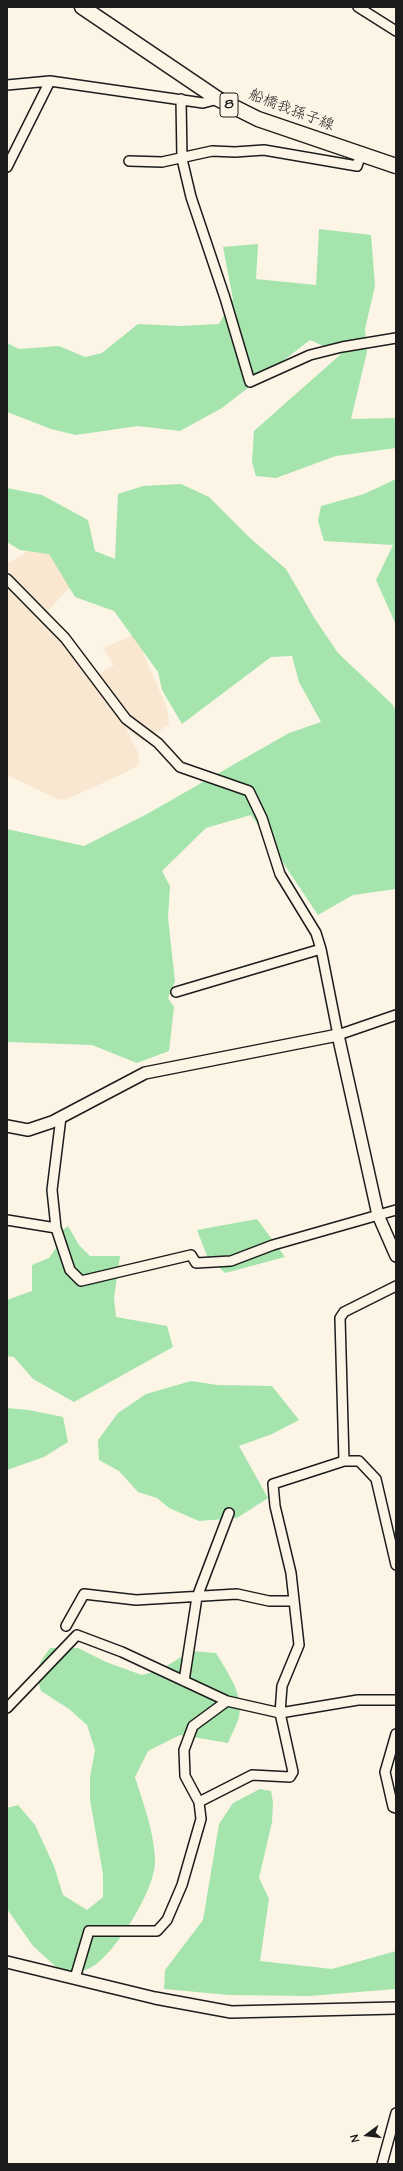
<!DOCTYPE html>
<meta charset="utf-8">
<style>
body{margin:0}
#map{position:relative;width:403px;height:2171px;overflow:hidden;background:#fcf5e5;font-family:"Architects Daughter",sans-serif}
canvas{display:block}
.frame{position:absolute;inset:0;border:8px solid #1c1c1c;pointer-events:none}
.north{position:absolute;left:347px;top:2115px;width:40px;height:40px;-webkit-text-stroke:3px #fcf5e5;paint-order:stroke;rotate:255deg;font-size:11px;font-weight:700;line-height:16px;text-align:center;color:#1c1c1c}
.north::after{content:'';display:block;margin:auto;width:14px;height:18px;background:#1c1c1c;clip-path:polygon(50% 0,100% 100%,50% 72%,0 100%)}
</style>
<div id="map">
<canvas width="403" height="2171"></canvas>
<div class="frame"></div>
<div class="north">N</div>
</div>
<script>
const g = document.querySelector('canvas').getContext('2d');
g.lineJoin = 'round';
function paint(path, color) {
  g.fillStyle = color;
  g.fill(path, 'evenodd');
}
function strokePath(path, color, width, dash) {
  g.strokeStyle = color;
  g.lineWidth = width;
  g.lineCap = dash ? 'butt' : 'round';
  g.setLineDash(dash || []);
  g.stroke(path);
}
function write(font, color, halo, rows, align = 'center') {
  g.font = font + ' "Architects Daughter","Klee One",sans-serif';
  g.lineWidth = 3.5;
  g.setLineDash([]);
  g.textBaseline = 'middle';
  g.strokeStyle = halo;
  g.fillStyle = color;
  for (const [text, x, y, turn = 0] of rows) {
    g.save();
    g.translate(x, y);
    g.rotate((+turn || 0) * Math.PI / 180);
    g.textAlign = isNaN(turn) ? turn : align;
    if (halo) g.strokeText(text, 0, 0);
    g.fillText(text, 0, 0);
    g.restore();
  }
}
paint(new Path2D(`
 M45,540l32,40 -30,32 50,63 17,-10 -11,-17 32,-14 32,74 2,16 -26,18 -18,-14 14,26 -1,11 -13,8 -60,27 -8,-1 -50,-24v-211z`), '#fae7d2');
paint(new Path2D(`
 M319,229l52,6 4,51 -10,43 2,23 -16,67 45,-1v30l-60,8 -60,22 -20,-2 -4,-14 2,-31 87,-77 -31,-14 -88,68 -42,23 -42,-5 -62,9 -25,-6 -44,-17v-69l12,6 40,-3 26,11 17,-4 36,-29 41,2 40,-2 14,-25 -10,-52 35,-3 -2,35 60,6z
 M396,479v146l-20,-45 17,-35 -69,-4 -6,-20 3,-15 43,-12z
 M181,484l28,13 42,42 35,30 29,50 23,34 54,51 4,7v178l-43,6 -35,20 -67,-100 -45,13 -44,43 8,15 -2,32 7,63 -7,17 6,9 -5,44 -32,12 -45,-18 -85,-3v-213l77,17 63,-32 142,-81 32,-11 -22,-40 -7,-26 -21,1 -89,67 -20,-34 -4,-18 -44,-61 -39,-14 -26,-43 -29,-4 -13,-8v-54l35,7 46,25 7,31 20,8 3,-65 25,-8z
 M257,1219l28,38 -60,16 -18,-17 -10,-26z
 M68,1226l11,19 11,11h30l-6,42 2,19 51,9 6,21 -99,55 -41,-23 -19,-22 -7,-1v-56l25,-9v-26l17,-7 7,-10 -3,-11z
 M191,1381l26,4 55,1 27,34 -27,14 -33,12 29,52 -31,20 -38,3 -30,-13 -12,-10 -19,-6 -19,-21 -20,-11 -1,-20 20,-27 28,-19z
 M7,1408l22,2 34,7 5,25 -24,15 -37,13z
 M50,1648h28l28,14 36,13 18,-5 31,-19 25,2c11,19 28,41 23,64 -2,8 -8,18 -11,26l-48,-8 -32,16 -13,26c8,26 19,54 20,82 2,28 -38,91 -60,106 -10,7 -21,8 -32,8l-30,-27 -26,-37v-101l11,-3 17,20 19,41 9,29 24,15 16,-13v-23l-13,-74v-23l5,-27 -8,-25 -18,-16 -28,-18c-6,-21 -4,-25 9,-43z
 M260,1789l11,2 2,11 -1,20 -13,56 10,21 -9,62 72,8 64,-18v38l-87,7 -80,-1 -65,-6 1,-19 38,-50 16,-96 14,-21z`), '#a5e4ad');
const minor = new Path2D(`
 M358,7l38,24
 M7,85l43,-4
 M181,99l1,60 9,38 34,101 25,84 60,-27 32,-8 54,-9
 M129,161l33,1 50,-11 23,1 29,-2 93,16 4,-12
 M7,167l43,-86 153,22 15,-4
 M7,579l58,59 61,81 32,24 22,24 69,24 13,27 18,56 36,59 5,16 17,86 58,-20
 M176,992l145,-43
 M7,1220l49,8 14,42 11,11 110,-26 5,8 35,-2 42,-16 123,-35
 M56,1228l-4,-38 9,-73
 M344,1461h15l17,18 20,86
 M66,1626l18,-32 52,6 101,-6 32,7h25
 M184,1681l13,-84 32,-84
 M7,1708l70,-73 45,17 105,49 53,12 78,-13h38
 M396,1734l-11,38 8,35 3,1
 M199,1802l53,-27 38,2 3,-5 -13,-59 2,-27 17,-41 -8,-72 -16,-67 -2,-22 71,-23 -4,-143 4,-6 52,-26
 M75,1978l14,-47h68l10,-11 15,-35 19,-66 -2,-17 -14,-26 -1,-26 9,-24 34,-25
 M382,2164l14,-51`);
const tertiary = new Path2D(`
 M7,1126l21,4 24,-8 93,-49 193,-38 40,180 18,41
 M7,1962l148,36 76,14 165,-4`);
const primary = new Path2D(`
 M82,7l136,92 40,20 138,47`);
strokePath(minor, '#1c1c1c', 12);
strokePath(tertiary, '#1c1c1c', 14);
strokePath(primary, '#1c1c1c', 17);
strokePath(minor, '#fcf5e5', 9);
strokePath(tertiary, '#fcf5e5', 11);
strokePath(primary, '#fcf5e5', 14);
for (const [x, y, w] of [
 [229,105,18]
]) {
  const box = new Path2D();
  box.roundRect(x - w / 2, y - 12, w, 24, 3);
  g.fillStyle = '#fcf5e5';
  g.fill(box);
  strokePath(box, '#1c1c1c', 1);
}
write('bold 14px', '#1c1c1c', null, [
 ["8",229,105]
]);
write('15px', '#1c1c1c', '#fcf5e5', [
 ["船橋我孫子線",291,111,21]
]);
</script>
